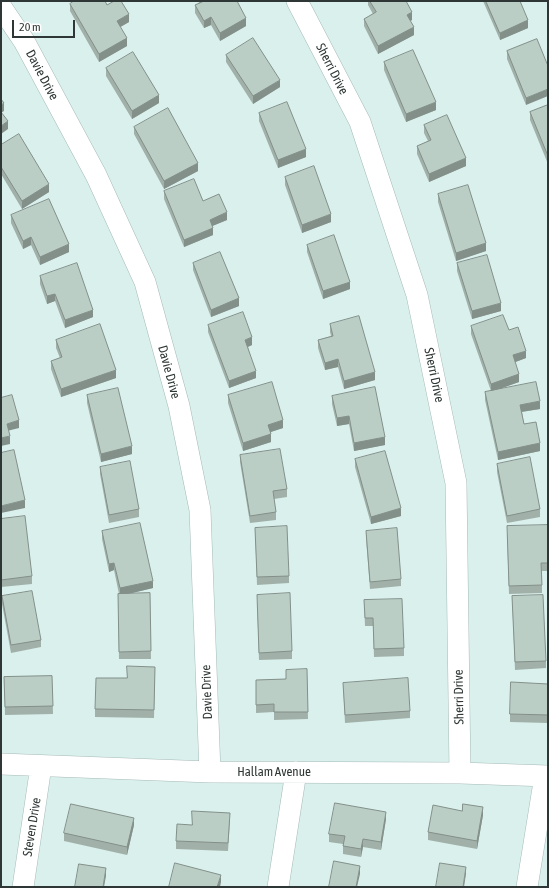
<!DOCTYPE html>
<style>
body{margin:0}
#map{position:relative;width:549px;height:888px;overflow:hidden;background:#daf0ed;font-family:"Asap Condensed",sans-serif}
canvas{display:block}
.frame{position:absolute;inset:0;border:2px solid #2e3735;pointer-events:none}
.scale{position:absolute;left:12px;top:20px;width:63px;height:18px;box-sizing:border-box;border:2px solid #2e3735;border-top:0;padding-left:5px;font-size:12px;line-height:14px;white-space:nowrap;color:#2e3735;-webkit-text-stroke:3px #fff;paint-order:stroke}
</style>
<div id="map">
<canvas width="549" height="888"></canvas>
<div class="frame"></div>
<div class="scale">20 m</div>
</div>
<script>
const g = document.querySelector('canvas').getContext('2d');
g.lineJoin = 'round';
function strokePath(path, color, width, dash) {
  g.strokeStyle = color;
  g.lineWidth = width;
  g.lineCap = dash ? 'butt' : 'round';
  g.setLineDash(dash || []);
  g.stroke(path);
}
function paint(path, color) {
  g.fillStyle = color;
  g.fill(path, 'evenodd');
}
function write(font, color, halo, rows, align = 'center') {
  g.font = font + ' "Asap Condensed",sans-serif';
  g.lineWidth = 3.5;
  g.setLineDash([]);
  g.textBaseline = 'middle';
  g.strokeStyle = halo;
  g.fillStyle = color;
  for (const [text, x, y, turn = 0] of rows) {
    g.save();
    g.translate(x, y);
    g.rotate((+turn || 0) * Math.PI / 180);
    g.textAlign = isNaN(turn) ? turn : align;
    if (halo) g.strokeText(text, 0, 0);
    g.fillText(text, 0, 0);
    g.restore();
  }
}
const minor = new Path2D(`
 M297,1l63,121 57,173 39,188 4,290
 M1,7l23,34 72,134 49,107 34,124 21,104 10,262
 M1,764l209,8 250,1 88,3
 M23,887l18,-121
 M278,887l18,-115
 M527,887l18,-111`);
strokePath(minor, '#a5bab7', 22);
strokePath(minor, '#fff', 21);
paint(new Path2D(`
 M198,1h39l9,25 -26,15 -9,-16 -7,3 -9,-15v-8l4,-2z
 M368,1h38l6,19 -2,1 4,14 -36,19 -14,-28v-7l9,-5 -5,-9z
 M483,1h37l8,27 -28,12z
 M70,4l37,1 22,17 -9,5 7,19 -28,16 -29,-51z
 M537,39l-11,66 -19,-46v-8z
 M226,55l54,32 -27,17 -27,-42z
 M384,62l52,48 -30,12 -22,-52z
 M106,68l53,35 -27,16 -26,-43z
 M548,105v59l-18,-44v-8z
 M259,113l47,44 -28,11 -19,-47z
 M424,125l42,41 -37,16 -12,-28v-8l11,-5 -4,-8z
 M134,127l64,44 -34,18 -30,-55z
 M1,145l48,47 -27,17 -21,-35z
 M285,177l46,45 -29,11 -17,-48z
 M164,191l39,10 24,19 -15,6 1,9 -29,12 -20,-48z
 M438,194l48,57 -30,10 -18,-59z
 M11,215l58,37 -29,13 -9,-20 -8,4 -12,-26z
 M307,245l43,44 -27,10 -16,-47z
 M193,263l46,43 -28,11 -18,-47z
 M457,263l44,48 -29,8 -15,-48z
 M40,276l53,41 -28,11 -10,-27 -8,3 -7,-20z
 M330,324l45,56 -31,9 -6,-22 -13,3 -7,-22v-8l13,-4 -1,-4z
 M208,325l44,20 -4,2 8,31 -27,10 -21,-56z
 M471,326l38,4 17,28 -11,4 4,20 -23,8 44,19 -18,3 2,12 16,27 -42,9 -13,-60v-8l6,-1 -20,-57z
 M56,340l60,38 -55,19 -10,-28v-8l9,-3 -4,-10z
 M87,395l45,59 -31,8 -14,-59z
 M228,395l55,33 -13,4 1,10 -28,9 -15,-48z
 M332,396l53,49 -31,6 -5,-27 -12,2 -5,-22z
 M240,455l47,34v8l-13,2 2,13v8l-26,3 -10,-61z
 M355,459l46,57 -30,8 -16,-57z
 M497,464l43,45v8l-33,6 -10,-51z
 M100,467l39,42v8l-30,6 -9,-49z
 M1,519l31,57v8l-31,3z
 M548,525v46h-6v22l-33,1 -2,-60z
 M255,528l34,48v7l-32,2z
 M102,531l51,57 -26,6 23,-1 1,66h-32l-1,-65h1l-5,-24 -5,2 -7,-33z
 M366,531l35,48v7l-31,3 -4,-51z
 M2,596l39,44v7l-30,6 -9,-49z
 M512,596l34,65v7l-31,2z
 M364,600l40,48v8l-30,1 -1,-31h-8z
 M257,602l35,49v8l-33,1z
 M155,667l-1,51 -59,-1v-8l32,-31z
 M307,669l1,50 -34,1v-8l-18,1v-33l30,-1z
 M52,676l1,38 -48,1 -1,-38z
 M343,683l67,28v7l-65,5z
 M548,684v39l-38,-1v-8z
 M483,815l-6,34 -49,-9v-8z
 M386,819l-5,31 -18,-3 -2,10 -18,-3v-10l-14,-2v-8z
 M230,820l-2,31 -52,-2v-8l16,-16z
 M134,825l-7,30 -63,-14v-8z`), '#a1b1a9');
paint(new Path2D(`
 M412,12v8l-5,3v-8z
 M129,14v8l-12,7v-8z
 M211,17v8l-7,3v-7z
 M246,18v8l-26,15v-8z
 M528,20v8l-28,12v-7z
 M414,27v8l-36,19v-8z
 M127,38v8l-28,16v-8z
 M280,80v7l-27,17v-8z
 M548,89v7l-22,9v-7z
 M159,95v8l-27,16v-8z
 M436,102v8l-30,12v-8z
 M4,103v8l-3,2v-8z
 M8,121v8l-7,5v-8z
 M306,149v8l-28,11v-8z
 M466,158v8l-37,16v-8z
 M198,163v8l-34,18v-8z
 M49,184v8l-27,17v-8z
 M227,212v8l-17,7v-7z
 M331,214v8l-29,11v-8z
 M213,228v7l-29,12v-7z
 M31,237v8l-8,4v-8z
 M486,243v8l-30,10v-8z
 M69,244v8l-29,13v-8z
 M350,282v7l-27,10v-8z
 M55,294v7l-8,3v-8z
 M239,298v8l-28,11v-7z
 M501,303v8l-29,8v-8z
 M93,310v7l-28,11v-8z
 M252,337v8l-7,3v-8z
 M526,351v7l-13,5v-8z
 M338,359v8l-13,3v-7z
 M116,370v8l-55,19v-8z
 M256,371v7l-27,10v-7z
 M375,372v8l-31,9v-8z
 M519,374v8l-28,10v-8z
 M540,401v8l-20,3v-7z
 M349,416v8l-12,2v-8z
 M19,420v8l-12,3v-7z
 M283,420v8l-15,5v-8z
 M271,434v8l-28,9v-8z
 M10,436v8l-9,2v-8z
 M385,437v8l-31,6v-8z
 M540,443v8l-42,9v-8z
 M132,446v8l-31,8v-8z
 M25,500v8l-24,5v-7z
 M401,508v8l-30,8v-7z
 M114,563v7l-5,2v-8z
 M153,581v7l-33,8v-8z
 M483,807v8l-6,34v-8z
 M386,812v7l-5,31v-8z
 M134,818v7l-7,30v-8z
 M363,839v8l-2,10v-8z
 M360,866v8l-3,13h-1z
 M466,867v7l-2,13h-1z
 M106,868v8l-2,11h-1z
 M221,875v7l-1,5h-3z`), '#83908a');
const building = new Path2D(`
 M74,1h31l2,4 7,-4h7l8,13 -12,7 10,17 -28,16 -29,-50z
 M202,1h35l9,17 -26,15 -9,-16 -7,4 -9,-16 7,-3z
 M370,1h36l6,11 -5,3 7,12 -36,19 -14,-27 12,-7z
 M486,1h34l8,19 -28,13z
 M253,38l27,42 -27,16 -27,-41z
 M537,39l11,27v23l-22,9 -19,-47z
 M413,50l23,52 -30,12 -22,-52z
 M133,52l26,43 -27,16 -26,-43z
 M1,99l3,4 -3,2z
 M287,102l19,47 -28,11 -19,-47z
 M548,105v51l-18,-44z
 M168,108l30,55 -34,18 -30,-54z
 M1,112l7,9 -7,5z
 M447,115l19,43 -37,16 -12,-28 14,-6 -7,-15z
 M19,134l30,50 -27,17 -21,-34v-22z
 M314,166l17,48 -29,11 -17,-48z
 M194,179l9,22 16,-7 8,18 -17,8 3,8 -29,12 -20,-49z
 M468,185l18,58 -30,10 -18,-59z
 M49,199l20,45 -29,13 -9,-20 -8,4 -12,-26z
 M334,235l16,47 -27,9 -16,-46z
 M220,252l19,46 -28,12 -18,-47z
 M487,255l14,48 -29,8 -15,-48z
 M77,263l16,47 -28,10 -10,-26 -8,2 -7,-20z
 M243,312l9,25 -7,3 11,31 -27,10 -21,-56z
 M503,315l6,15 9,-3 8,24 -13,4 6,19 -28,10 -20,-58z
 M359,316l16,56 -31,9 -6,-22 -13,4 -7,-23 15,-4 -3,-12z
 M100,324l16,46 -55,19 -10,-28 11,-4 -6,-17z
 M272,382l11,38 -15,5 3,9 -28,9 -15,-48z
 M536,382l4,19 -20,4 4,19 12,-2 4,21 -42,9 -13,-60z
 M375,387l10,50 -31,6 -5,-27 -12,2 -5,-22z
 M118,388l14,58 -31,8 -14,-59z
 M12,395l7,25 -12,4 3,12 -9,2v-40z
 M280,449l7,40 -14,2 3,21 -26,4 -10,-61z
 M14,450l11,50 -24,6v-53z
 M385,451l16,57 -30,9 -16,-58z
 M530,457l10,52 -33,7 -10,-52z
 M130,461l9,48 -30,6 -9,-48z
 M25,516l7,60 -31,4v-61z
 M140,523l13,58 -33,7 -6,-25 -5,1 -7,-33z
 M548,525v38h-7l1,22 -33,1 -2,-60z
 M287,526l2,50 -32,1 -2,-49z
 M397,528l4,51 -31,3 -4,-51z
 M32,591l9,49 -30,5 -9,-49z
 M150,593l1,58 -32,1 -1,-58z
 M290,593l2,58 -33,2 -2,-58z
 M543,595l3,66 -31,1 -3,-66z
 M402,599l2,49 -30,1 -1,-31h-8l-1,-18z
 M127,666l28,1 -1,43 -59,-1 1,-31h31z
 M307,669l1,43h-34v-8l-18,1v-25l30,-1v-9z
 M52,676l1,30 -48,1 -1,-30z
 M408,678l2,33 -65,4 -2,-32z
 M511,682l37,2v31l-38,-1z
 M335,803l51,9 -5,30 -18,-3 -2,10 -18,-3 2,-10 -16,-2z
 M71,804l63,14 -7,29 -63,-14z
 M463,804l20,3 -6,34 -49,-9 5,-27 29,6z
 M192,811l38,2 -2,30 -52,-2 1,-17 15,1z
 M334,861l26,5 -4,21h-27z
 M175,863l46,12 -4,12h-48z
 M440,863l26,4 -3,20h-27z
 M79,864l27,4 -3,19h-28z`);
paint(building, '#bbcec5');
strokePath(building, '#83908a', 1);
write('13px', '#2e3735', '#fff', [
 ["Sherri Drive",332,69,63],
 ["Davie Drive",42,75,62],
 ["Davie Drive",169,372,75],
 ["Sherri Drive",434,375,78],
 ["Davie Drive",207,692,-92],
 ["Sherri Drive",459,697,-91],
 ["Hallam Avenue",274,772],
 ["Steven Drive",32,827,-81]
]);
</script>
